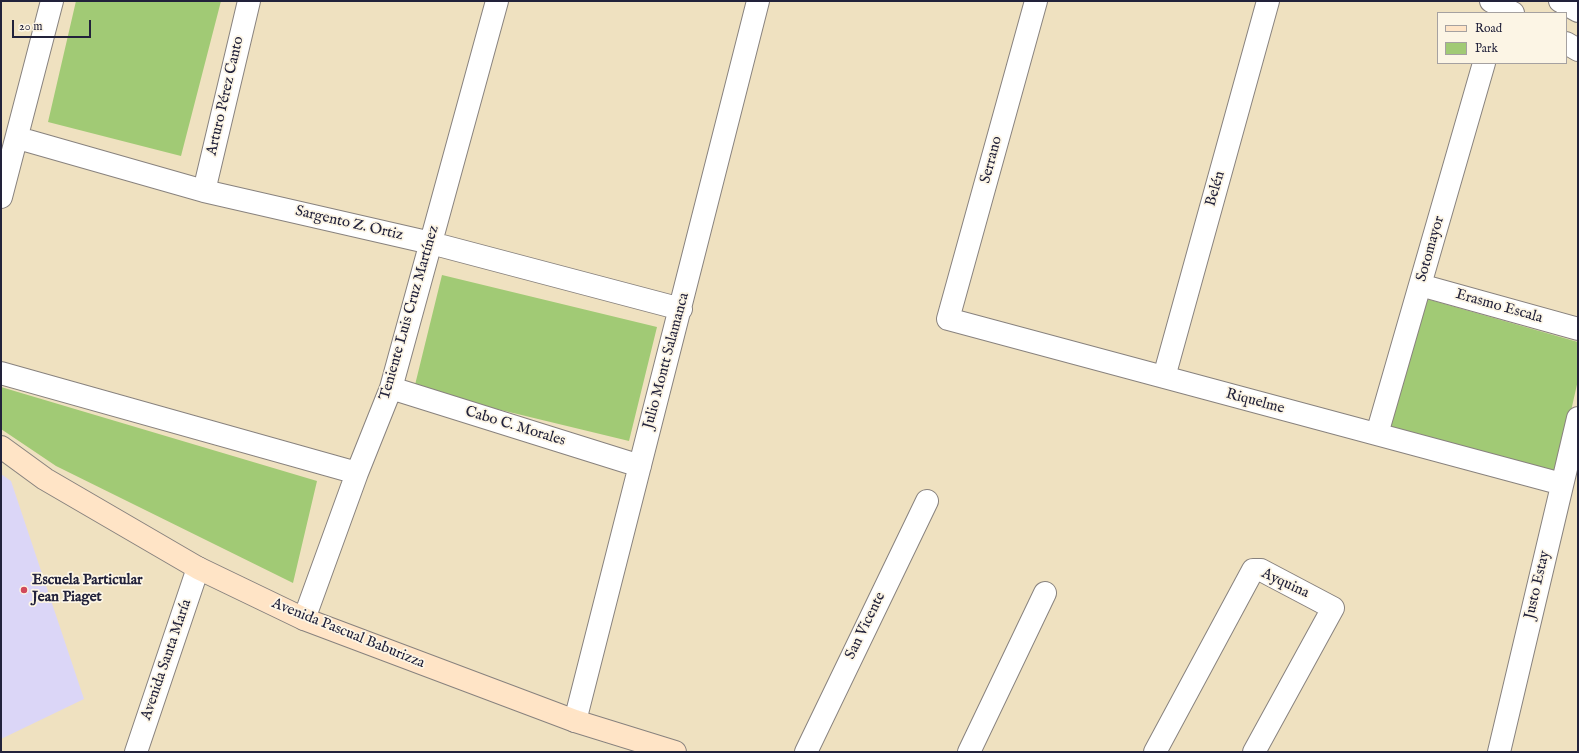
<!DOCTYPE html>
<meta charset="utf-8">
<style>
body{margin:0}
#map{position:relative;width:1579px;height:753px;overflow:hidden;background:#efe1c0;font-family:"IM FELL English",serif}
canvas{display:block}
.frame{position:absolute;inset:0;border:2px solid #22223b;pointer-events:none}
.legend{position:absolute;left:1437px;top:12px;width:130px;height:52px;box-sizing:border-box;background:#fcf5e5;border:1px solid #a5a1a1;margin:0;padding:5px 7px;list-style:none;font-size:12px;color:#22223b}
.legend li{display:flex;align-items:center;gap:8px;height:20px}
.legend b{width:20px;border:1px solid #a5a1a1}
.scale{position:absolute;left:12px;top:20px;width:79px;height:18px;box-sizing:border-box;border:2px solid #22223b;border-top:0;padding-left:5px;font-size:12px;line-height:14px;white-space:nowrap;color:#22223b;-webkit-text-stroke:3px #fcf5e5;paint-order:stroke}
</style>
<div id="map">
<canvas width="1579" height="753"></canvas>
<div class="frame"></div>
<ul class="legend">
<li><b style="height:5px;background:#ffe4c6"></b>Road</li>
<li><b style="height:11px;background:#a1ca75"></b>Park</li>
</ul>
<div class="scale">20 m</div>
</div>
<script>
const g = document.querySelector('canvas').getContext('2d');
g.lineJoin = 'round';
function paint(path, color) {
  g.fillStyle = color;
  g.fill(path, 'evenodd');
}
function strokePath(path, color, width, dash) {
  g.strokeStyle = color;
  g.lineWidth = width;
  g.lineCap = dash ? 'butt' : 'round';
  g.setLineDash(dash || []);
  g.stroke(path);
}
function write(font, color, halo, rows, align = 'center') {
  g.font = font + ' "IM FELL English",serif';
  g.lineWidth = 3.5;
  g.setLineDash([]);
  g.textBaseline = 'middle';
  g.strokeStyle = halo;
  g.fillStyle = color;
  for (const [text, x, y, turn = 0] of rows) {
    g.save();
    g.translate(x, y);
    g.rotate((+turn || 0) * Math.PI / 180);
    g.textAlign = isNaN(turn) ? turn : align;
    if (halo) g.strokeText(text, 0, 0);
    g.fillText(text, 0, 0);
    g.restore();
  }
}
paint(new Path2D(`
 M1,474l10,7 73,218 -83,40z`), '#dbd6f7');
paint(new Path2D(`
 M76,1h145l-40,155 -133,-34z
 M442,275l215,52 -28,114 -215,-52z
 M1427,299l151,43v38l-21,93 -173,-48z
 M1,387l316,94 -24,102 -237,-117 -55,-37z`), '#a1ca75');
const street = new Path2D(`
 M1036,1l-88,318 614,165
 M1491,1l22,12
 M1560,1l18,10
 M1566,43l12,7
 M18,138l186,53 227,52 250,66
 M204,191l45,-190
 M1,197l51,-196
 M1420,285l158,44
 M1,373l356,100
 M1164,377l104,-376
 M391,388l249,78
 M1377,434l107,-371
 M304,619l53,-146 34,-85 106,-387
 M575,721l183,-720
 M136,752l62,-184
 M806,752l121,-251
 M969,752l76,-159
 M1155,752l98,-182h8l72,38 -79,144
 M1499,752l79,-334`);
const secondary = new Path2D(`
 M1,447l44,32 153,89 106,51 271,102 100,31`);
strokePath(street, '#88827e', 24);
strokePath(secondary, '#88827e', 24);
strokePath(street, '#fff', 22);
strokePath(secondary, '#ffe4c6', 22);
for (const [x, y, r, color] of [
 [24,590,4,"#d1495b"]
]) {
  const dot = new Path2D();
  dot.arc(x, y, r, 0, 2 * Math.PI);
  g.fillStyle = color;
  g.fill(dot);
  strokePath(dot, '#fcf5e5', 1.5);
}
write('15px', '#22223b', '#fcf5e5', [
 ["Arturo Pérez Canto",226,96,-77],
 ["Serrano",992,160,-75],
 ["Belén",1216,189,-74],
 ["Sargento Z. Ortiz",349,224,13],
 ["Sotomayor",1431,249,-74],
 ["Erasmo Escala",1499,307,16],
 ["Teniente Luis Cruz Martínez",410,313,-74],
 ["Julio Montt Salamanca",667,361,-75],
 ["Riquelme",1255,402,15],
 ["Cabo C. Morales",515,427,17],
 ["Ayquina",1285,584,25],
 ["Justo Estay",1538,585,-77],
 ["San Vicente",866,626,-64],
 ["Avenida Pascual Baburizza",348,634,22],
 ["Avenida Santa María",167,660,-71]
]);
write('bold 15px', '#22223b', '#fcf5e5', [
 ["Escuela Particular",32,581],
 ["Jean Piaget",32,598]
], 'left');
</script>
